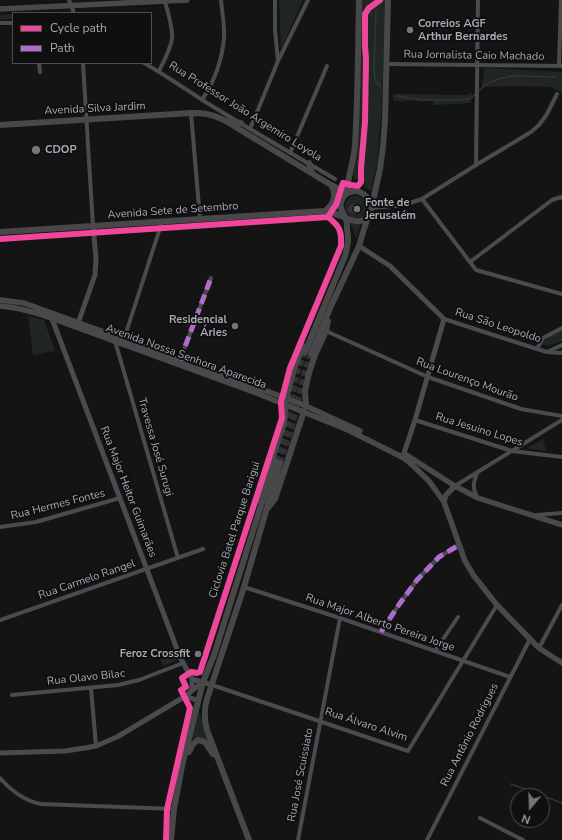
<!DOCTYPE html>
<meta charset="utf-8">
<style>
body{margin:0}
#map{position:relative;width:562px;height:840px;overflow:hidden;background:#141415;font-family:"Nunito Sans",sans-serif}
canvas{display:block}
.legend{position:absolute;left:12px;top:12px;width:140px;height:52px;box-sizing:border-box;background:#0f0f10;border:1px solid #4c4d52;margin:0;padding:5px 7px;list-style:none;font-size:12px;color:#a7a9b4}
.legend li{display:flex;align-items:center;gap:8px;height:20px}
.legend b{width:20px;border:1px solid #4c4d52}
.north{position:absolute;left:510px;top:788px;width:40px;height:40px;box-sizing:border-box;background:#0f0f10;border:1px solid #4c4d52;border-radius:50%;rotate:199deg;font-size:11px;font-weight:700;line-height:16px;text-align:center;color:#a7a9b4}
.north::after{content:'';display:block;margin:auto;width:14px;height:18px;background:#74757c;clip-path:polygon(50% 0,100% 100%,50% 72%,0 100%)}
</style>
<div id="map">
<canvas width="562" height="840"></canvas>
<ul class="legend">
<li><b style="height:5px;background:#ed469a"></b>Cycle path</li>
<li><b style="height:5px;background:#b06ccc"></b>Path</li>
</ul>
<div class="north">N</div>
</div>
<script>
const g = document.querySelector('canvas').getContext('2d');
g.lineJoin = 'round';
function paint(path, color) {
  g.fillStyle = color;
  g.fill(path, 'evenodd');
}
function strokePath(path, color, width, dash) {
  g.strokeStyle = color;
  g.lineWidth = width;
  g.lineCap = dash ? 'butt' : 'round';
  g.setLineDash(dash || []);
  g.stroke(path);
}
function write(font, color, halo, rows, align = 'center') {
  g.font = font + ' "Nunito Sans",sans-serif';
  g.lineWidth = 4;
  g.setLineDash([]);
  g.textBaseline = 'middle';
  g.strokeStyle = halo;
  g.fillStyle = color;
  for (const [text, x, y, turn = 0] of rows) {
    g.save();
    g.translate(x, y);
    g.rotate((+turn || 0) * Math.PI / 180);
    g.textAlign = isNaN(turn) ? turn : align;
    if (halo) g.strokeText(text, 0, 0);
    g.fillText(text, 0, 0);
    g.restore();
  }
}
paint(new Path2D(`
 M279,0h24l-22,49z
 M359,0h27l-5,116 -4,48 -6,27h-1l-16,-13 -1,-3 5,-27z
 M13,14v5l-13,1v-5z
 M484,68l78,4v21l-11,-6 -33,-1 -36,1z
 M472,91l-1,12 -38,2v-5l-40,1v-7l75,1z
 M335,190l6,3c-3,6 -3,13 -2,20l-8,-5z
 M345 207a11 11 0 1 1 22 0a11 11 0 1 1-22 0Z
 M350,223l3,1 8,-1 -5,15z
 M28,316l16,4 11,31 -22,4z
 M562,330v11l-13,5 -8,-2 3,-4z
 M543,439l3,12 -19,-3z
 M173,653l4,7 -14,6 -3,-7z
 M199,711l9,29 -9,-3 -9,3z`), '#202623');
paint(new Path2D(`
 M354,204l4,2 1,4 -2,3 -3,1 -5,-2 -1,-3 2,-4z`), '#30353c');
strokePath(new Path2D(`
 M376,11l-2,58 1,11 5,6
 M397,96l25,4h36l12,-1 15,-14 13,-6 13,-3 45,1
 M511,784l51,19`), '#30353c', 1.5);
strokePath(new Path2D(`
 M275,461l12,-37 11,-55 7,-17
 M280,463l12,-37 13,-55 6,-17`), '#313235', 6, [6, 3]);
strokePath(new Path2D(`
 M69,0l5,13
 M0,23h13
 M279,59l29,-59
 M39,63l1,9
 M83,63l10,163
 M144,63c21,12 40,25 60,38 43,27 87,52 131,78
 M386,64l176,2
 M559,66l2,-66
 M159,71c5,-10 11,-21 13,-32 1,-11 -4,-27 -7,-37
 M202,100c12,-18 20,-40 22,-62 1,-10 -2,-27 -3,-38
 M191,113l9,106
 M250,129l28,-68 -3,-31v-30
 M290,153l37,-87
 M476,165l2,-165
 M422,199l54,71 86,24
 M371,208l33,-3 18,-6 54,-34 55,-33 8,-7 8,-11 10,-20
 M470,262l82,-62 9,-3 1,1
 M444,319l93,30 10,3 15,1
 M326,331l102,46 93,32 41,7
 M124,339l38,-117
 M115,341l63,217
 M537,349l6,-11 19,-10
 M547,352l15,-7
 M180,360l31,-82
 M415,420l97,31 50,6
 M477,473c-4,11 -5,15 1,25
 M455,486l107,-66
 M537,515l25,-2
 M0,527l36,-5 84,-24
 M244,587l96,31 170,59
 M0,620l203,-71
 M381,632l17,-26 19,-26 22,-23 20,-12
 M539,648l23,-43
 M435,651l23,-34
 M212,685l196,66 89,-146
 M91,688l5,58
 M12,695l106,-10 21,-5 44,-17
 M0,778c10,12 25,23 41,26l133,5
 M480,818l43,22
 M298,840l42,-222
 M427,840l103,-201`), '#4a4b4e', 4);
strokePath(new Path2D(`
 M359,246l31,20 54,53 -29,101 -12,36
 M51,316l129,341 12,22v11
 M77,326l18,-51 1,-17 -3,-32
 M192,679l20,6
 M184,697l7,1 7,3
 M0,753l65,-2 20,-3 11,-2 21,-9 67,-40 19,-15`), '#4a4b4e', 5);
strokePath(new Path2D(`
 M0,9l187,-9
 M0,300l24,3 25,9 234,85 23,9 54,25
 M0,306c18,1 34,6 51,12l208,76 89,36 54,27 7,5 20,19 15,21 21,59 9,15 23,29 33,34 9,9 23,15
 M405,454l50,32 23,12 84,27
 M444,502l2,-7 9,-9`), '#49494b', 5.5);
strokePath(new Path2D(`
 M229,121l12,2
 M0,125l191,-12c14,0 20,1 33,7l107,65 16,8
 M309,163l3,10
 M347,193c0,-16 7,-31 8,-48 3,-48 3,-97 4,-145
 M325,211c9,-7 12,-16 6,-26
 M0,232l325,-21c5,1 11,3 16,5 12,5 23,11 30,-6l9,-41 3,-22 2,-27 3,-120
 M305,352l40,-96c3,-11 4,-16 2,-27 0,-3 0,-7 -1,-10 -2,-6 -7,-9 -5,-17 5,-17 28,-13 30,5
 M311,354l20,-48 28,-60 9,-30
 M286,399l8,-30 9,-23
 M306,406l-1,-15 4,-18 6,-18 11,-24 2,-10
 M261,503l-1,-8 24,-72 2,-19
 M268,508l7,-9 29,-88
 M189,752l4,-8 5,-4 7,2 8,12
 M171,840l3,-31 8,-43 21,-84 11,-27 61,-194
 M249,840l-42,-110c-3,-11 -3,-21 0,-31l37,-112 36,-124`), '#48484a', 6);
strokePath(new Path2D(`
 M180,360l31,-82
 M381,632l17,-26 19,-26 22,-23 20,-12`), '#b06ccc', 5, [10, 5]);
strokePath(new Path2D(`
 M328,217l5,-8 3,-4 7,-22 8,2 7,1 3,-4v-14l4,-46 1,-63 -1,-13v-32l4,-6 11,-8
 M0,239l328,-22
 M166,840l1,-31 23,-101 -9,-18 5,-3 -4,-9 9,-6 6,1 3,-1 82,-254 -1,-16 9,-34 51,-122c1,-16 -2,-20 -13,-29`), '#ed469a', 6);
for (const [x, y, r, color] of [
 [410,30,4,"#74757c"],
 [36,150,5,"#74757c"],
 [357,209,4,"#74757c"],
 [235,326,4,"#74757c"],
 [198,654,4,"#74757c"]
]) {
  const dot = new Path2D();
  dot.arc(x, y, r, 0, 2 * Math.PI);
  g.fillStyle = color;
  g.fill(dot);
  strokePath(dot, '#0f0f10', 1.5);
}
write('bold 11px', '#a7a9b4', '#0f0f10', [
 ["Correios AGF",418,24],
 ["Arthur Bernardes",418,37],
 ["CDOP",45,150],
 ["Fonte de",365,203],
 ["Jerusalém",365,216],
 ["Residencial",227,320,"right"],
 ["Áries",227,333,"right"],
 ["Feroz Crossfit",190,654,"right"]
], 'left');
write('11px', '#a7a9b4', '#0f0f10', [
 ["Rua Jornalista Caio Machado",474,56,1],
 ["Avenida Silva Jardim",95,109,-3],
 ["Rua Professor João Argemiro Loyola",245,112,32],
 ["Avenida Sete de Setembro",173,211,-4],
 ["Rua São Leopoldo",498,326,18],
 ["Avenida Nossa Senhora Aparecida",186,357,20],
 ["Rua Lourenço Mourão",467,380,20],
 ["Rua Jesuino Lopes",479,430,17],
 ["Travessa José Surugi",155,447,74],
 ["Rua Major Heitor Guimarães",128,492,69],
 ["Rua Hermes Fontes",58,505,-14],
 ["Ciclovia Batel Parque Barigui",235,530,-72],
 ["Rua Carmelo Rangel",87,580,-19],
 ["Rua Major Alberto Pereira Jorge",380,623,19],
 ["Rua Olavo Bilac",86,678,-6],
 ["Rua Álvaro Alvim",366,725,18],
 ["Rua Antônio Rodrigues",470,735,-63],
 ["Rua José Scuissiato",301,775,-79]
]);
</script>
